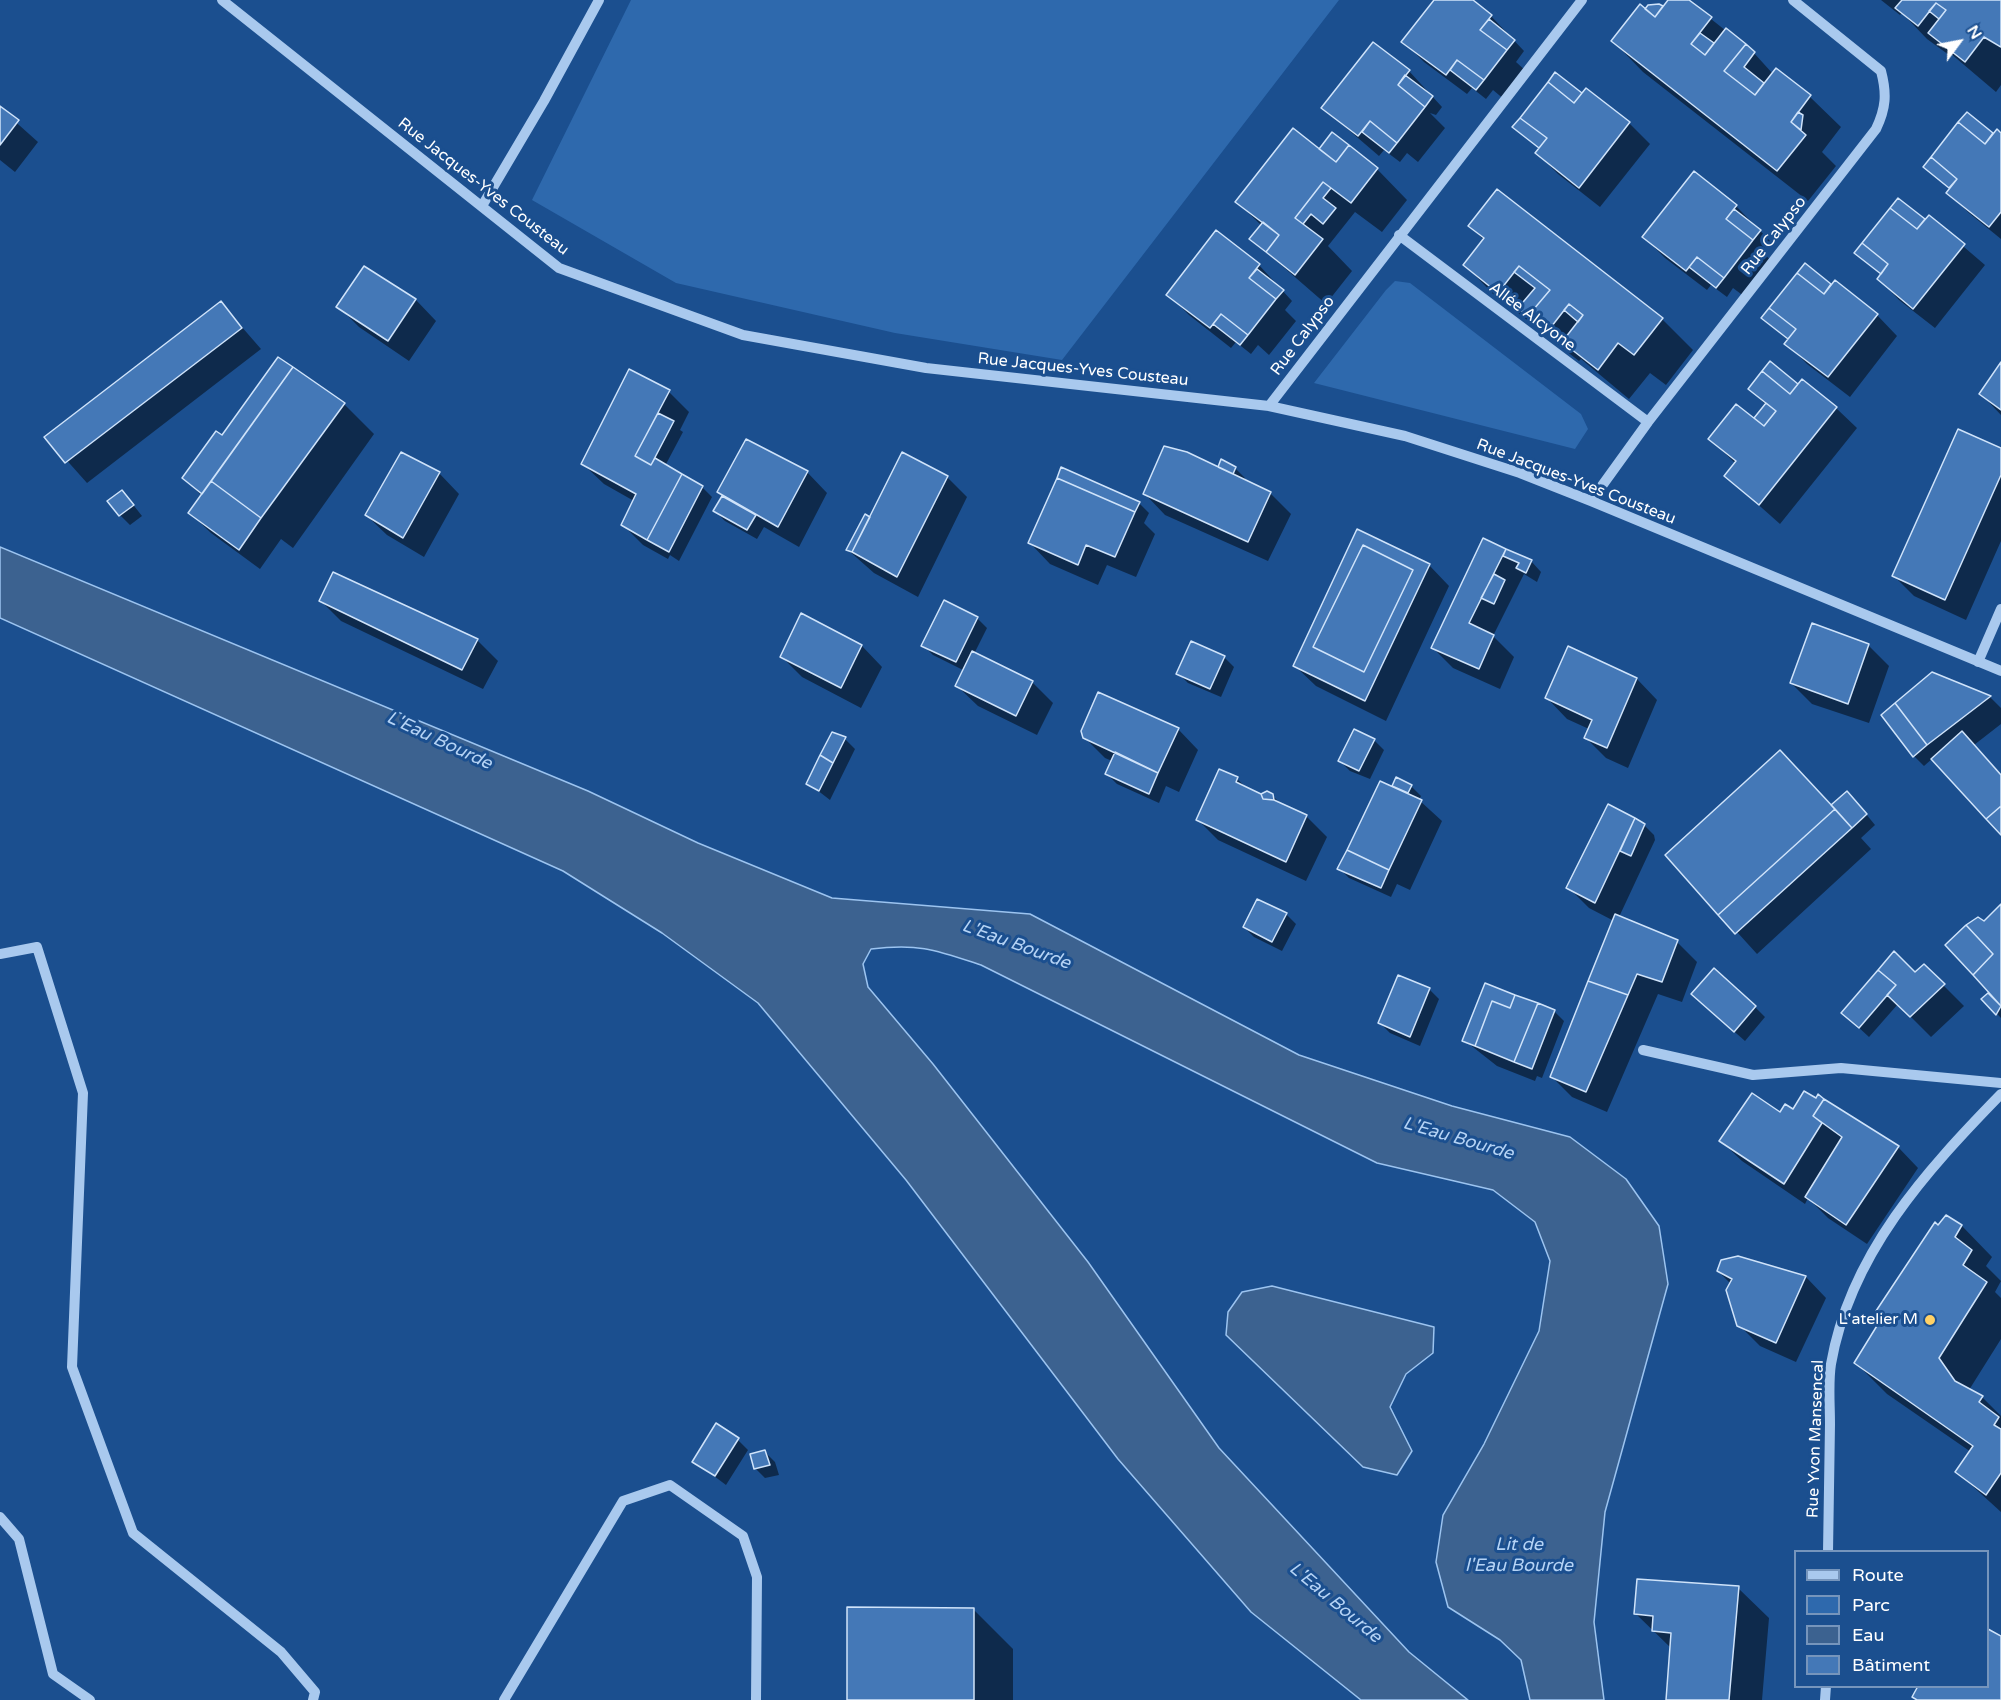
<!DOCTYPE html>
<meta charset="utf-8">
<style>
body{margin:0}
#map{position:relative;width:2001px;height:1700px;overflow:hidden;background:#1b4f8f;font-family:"Varela Round",sans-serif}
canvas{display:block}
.legend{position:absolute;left:1794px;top:1550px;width:195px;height:138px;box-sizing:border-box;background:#1b4f8f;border:2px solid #7695bc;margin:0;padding:8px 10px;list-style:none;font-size:18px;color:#fff}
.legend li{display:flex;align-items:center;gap:12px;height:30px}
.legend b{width:30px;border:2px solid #7695bc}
.north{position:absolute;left:1929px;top:12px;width:60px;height:60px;-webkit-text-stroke:4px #1b4f8f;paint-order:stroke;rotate:58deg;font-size:16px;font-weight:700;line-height:24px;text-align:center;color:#fff}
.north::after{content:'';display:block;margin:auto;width:21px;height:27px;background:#fff;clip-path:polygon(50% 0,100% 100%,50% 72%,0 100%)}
</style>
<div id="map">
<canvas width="2001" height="1700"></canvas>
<ul class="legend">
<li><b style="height:8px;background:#a9c9ee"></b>Route</li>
<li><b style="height:16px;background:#2e69ad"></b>Parc</li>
<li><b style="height:16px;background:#3c6290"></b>Eau</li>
<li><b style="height:16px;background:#4478b7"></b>Bâtiment</li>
</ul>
<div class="north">N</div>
</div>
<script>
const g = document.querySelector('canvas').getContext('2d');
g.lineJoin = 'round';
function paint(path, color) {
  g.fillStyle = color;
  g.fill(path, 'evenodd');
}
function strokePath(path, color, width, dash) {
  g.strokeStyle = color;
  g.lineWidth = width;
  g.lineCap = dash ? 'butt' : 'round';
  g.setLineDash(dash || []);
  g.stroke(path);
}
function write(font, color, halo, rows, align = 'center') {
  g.font = font + ' "Varela Round",sans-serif';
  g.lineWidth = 6;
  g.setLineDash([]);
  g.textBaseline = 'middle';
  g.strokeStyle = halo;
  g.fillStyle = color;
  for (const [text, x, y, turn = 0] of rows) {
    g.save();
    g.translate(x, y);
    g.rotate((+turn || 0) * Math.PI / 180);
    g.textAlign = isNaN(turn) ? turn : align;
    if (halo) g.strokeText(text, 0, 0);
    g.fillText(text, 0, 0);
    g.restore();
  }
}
paint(new Path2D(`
 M631,0h708l-277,360 -167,-27 -219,-50 -144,-83z
 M1395,281l15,2 171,131 7,15 -13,20 -261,-66 72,-93z`), '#2e69ad');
const water = new Path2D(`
 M0,547l588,244 110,52 134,55 198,16 269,141 153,51 118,31 56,42 33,47 9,58 -63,228 -11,110 10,78h-74l-9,-40 -21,-20 -52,-33 -12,-45 7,-47 41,-71 55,-113 11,-70 -15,-39 -42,-32 -116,-27 -396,-198c-45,-15 -62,-22 -110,-16l-8,15 5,23 65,77 155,198 131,186 190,204 59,48h-107l-110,-88 -133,-153 -212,-279 -148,-177 -96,-70 -99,-62 -563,-253z
 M1272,1286l162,41 -1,26 -27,21 -16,33 22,44 -15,24 -34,-8 -137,-132 2,-23 14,-20z`);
paint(water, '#3c6290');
strokePath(water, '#9cc4f0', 1.5);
paint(new Path2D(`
 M1436,0h35l20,16 33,35 -8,11 11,10 -22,28 -12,-10 -7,9 -14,-11 -5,6 -43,-32 -21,-21z
 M1670,0h17l67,53 19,21 3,-4 34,27 31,30 -19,25 14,14 -28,35 -165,-129 -30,-31 32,-30 13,-6 5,4z
 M1881,0h120v85l-5,7 -46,-39 -1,2 -22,-16 -25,-26 -2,2z
 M1409,71l33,36 -6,8 -6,-2 15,15 -27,34 -11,-9 -7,9 -16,-12 -5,6 -56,-48z
 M1586,90l43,33 21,21 -50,63 -42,-33 -21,-21 3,-4 -26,-22 68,-32z
 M0,108l38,34 -23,30 -15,-12z
 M1967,114l27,22 7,-1v104l-32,-26 -21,-20 3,-3 -26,-23z
 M1377,169l30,31 -25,32 -27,-20 -27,34 24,25 -26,33 -75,-65 11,-13 -25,-24z
 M1694,173l42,33 34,35 -8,10 10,11 -27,35 -12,-9 -6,9 -16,-12 -4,5 -42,-32 -21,-21z
 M1497,191l165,128 31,31 -27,35 -16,-12 -21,26 -48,-40 -2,2 -18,-14 -29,-28 -2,3 -35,-26 -30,-31 19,-25 -14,-14z
 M1898,200l27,21 4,-4 56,48 -50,63 -36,-28 -20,-21 3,-4 -26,-22z
 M1216,233l43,32 33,36 -7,9 11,11 -27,34 -11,-10 -7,9 -15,-12 -5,6 -42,-33 -21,-21z
 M1805,265l27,21 45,29 20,21 -47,61 -43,-33 -21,-21 3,-2 -26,-23z
 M365,268l51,32 20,21 -27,40 -50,-34 -21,-21z
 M221,303l40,46 -174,134 -41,-46z
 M2001,365v50l-20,-21z
 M1750,389l86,19 21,20 -77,96 -54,-48 10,-12 -26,-25 44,-19 12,-15z
 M669,392l20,20 -9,18 3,2 -18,34 37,21 10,10 -33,64 -9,-6 -2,4 -25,-14 -20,-20 11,-24 -30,-17 -21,-20z
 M344,404l30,30 -81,114 -12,-9 -21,30 -49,-36 -21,-20 12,-17 -18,-18 39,-40z
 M2001,450v91l-35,79 -52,-24 -20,-20z
 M1222,461l13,7 10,10 -1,3 26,12 21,21 -23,47 -103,-46 -20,-21 73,-25z
 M807,472l20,21 -28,54 -35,-20 -7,12 -32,-18 -10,-10 8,-14 -5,-5z
 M439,473l20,21 -35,63 -37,-22 -21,-20z
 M947,477l20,20 -49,100 -44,-24 -26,-23 22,-31z
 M131,502l11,14 -12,9 -10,-10z
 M1139,503l10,10 -5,10 11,11 -19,43 -29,-12 -9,20 -48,-21 -20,-21z
 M1483,540l48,21 10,11 -4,10 -13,-8 -31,62 21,21 -14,32 -47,-21 -20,-20z
 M1429,565l20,21 -63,135 -70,-35 -21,-20z
 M321,601l156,39 21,21 -15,28 -142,-68z
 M802,615l60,31 20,21 -21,41 -59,-31 -21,-21z
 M977,618l10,10 -13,26 58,28 21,21 -16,32 -59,-29 -21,-20 8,-15 -32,-16 -10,-10z
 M1868,645l21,21 -20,57 -57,-19 -21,-21z
 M1569,648l68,31 20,21 -29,68 -22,-10 -21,-21 4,-8 -22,-10 -20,-21z
 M1224,657l10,10 -13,30 -33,-14 -10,-10z
 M1932,674l58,23 11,11v16l-27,21 27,30v58l-68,-75 -9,8 -10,-10z
 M1178,729l20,21 -19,42 -13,-6 -7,17 -42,-19 -10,-10 5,-13 -7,-3 -21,-21z
 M833,734l12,5 10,10 -25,51 -22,-17z
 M1374,740l10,10 -14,29 -20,-8 -10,-10z
 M1780,752l52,54 25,-3 18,22 -14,13 10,11 -114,105 -90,-99z
 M1237,779l11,10 13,6h11l10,10 24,11 21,21 -21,44 -88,-41 -20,-20z
 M1394,786h17l10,10 -2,4 23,21 -32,69 -13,-6 -6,13 -42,-19 -10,-10 60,-77z
 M1608,806l36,19 10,10 1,5 -36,77 58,25 20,20 -15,40 -24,-8 -51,118 -35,-15 -21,-21 63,-155 -25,-13 -21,-21z
 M2001,906v112l-18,-19 16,7 2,-2 -17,-81z
 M1286,914l10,10 -14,27 -28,-14 -10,-10z
 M1924,966l40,40 -33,31 -33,-33 -29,33 -26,-24 73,-39z
 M1429,989l10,10 -19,47 -30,-13 -10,-10z
 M1703,1004l52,3 10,10 -20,24z
 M1554,1011l10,10 -22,57 -5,-2 -2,5 -38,-15 -33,-26z
 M1805,1093l93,54 20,21 -51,76 -39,-26 -20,-20 -3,6 -63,-43 -21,-20 59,-27 13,-3z
 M1946,1217l16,9 30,31 -6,9 15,15 -6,11 6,6v41l-32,51 13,7 19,19v96l-44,-40 14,-20 -84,-58 -31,-31z
 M1738,1258l68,19 20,21 -30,64 -36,-16 -21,-21 -8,-41 -13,-13z
 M738,1440l10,10 -22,35 -32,-24z
 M765,1452l10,10 4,13 -14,3 -10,-10z
 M1738,1588l31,30 -7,82h-94l4,-51 -36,-35z
 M973,1609l40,40v51h-165z
 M1988,1631l13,8v61h-84l71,-14z`), '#0007');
const building = new Path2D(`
 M1434,0h39l19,15 -12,15 27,20 -23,30 -27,-20 -11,15 -45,-33z
 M1668,0h21l23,17 -21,27 14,11 21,-27 20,16 -22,27 31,24 21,-27 35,27 -20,27 15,13 -29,36 -166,-130 29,-37 15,13z
 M1902,0h99v47l-17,-10 -19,25 -37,-29 18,-23 -10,-7 -18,23 -23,-18z
 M1936,3l10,7 -7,9 -10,-8z
 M1659,4l4,2 -8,11 -10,-8 3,-4z
 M1489,19l26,21 -8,10 -27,-20z
 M1700,33l14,10 -9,12 -14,-11z
 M1373,42l37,28 -12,15 27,22 -28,36 -27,-22 -12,15 -37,-28z
 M1746,44l9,8 -11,15 20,16 -9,12 -31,-24z
 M1457,60l27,20 -8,10 -26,-20z
 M1555,72l27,21 -8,10 -26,-21z
 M1405,75l28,21 -8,11 -27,-22z
 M1548,82l26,21 12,-15 44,34 -51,66 -44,-35 12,-15 -27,-20z
 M0,106l19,14 -19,25z
 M1798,112l5,3 -2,15 -10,-8z
 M1967,112l26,21 -8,11 -27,-22z
 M1520,118l27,20 -8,10 -27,-21z
 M1370,121l27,22 -8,10 -27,-21z
 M1958,122l27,22 12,-15 4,4v79l-12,15 -43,-34 11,-14 -26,-22z
 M1293,128l43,34 13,-17 29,23 -27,35 -28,-21 -28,36 28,21 -28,36 -29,-23 13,-17 -44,-33z
 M1332,132l17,13 -13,17 -17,-13z
 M1931,157l26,22 -8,9 -26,-21z
 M1694,171l43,34 -11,14 27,21 -29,38 -27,-21 -11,14 -44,-34z
 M1323,182l8,6 -8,10 13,10 -13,16 -12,-10 -8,10 -8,-6z
 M1497,189l166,129 -29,37 -16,-12 -20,27 -36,-28 21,-27 -14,-11 -21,27 -20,-15 22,-26 -31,-24 -21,27 -35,-28 21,-27 -16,-12z
 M1898,198l27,21 -8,10 -27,-21z
 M1890,208l27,21 12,-14 36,29 -52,65 -36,-30 11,-15 -26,-21z
 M1734,209l27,21 -8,10 -27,-21z
 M1263,222l16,13 -13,17 -17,-13z
 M1216,230l44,34 -11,14 27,21 -28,36 -27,-21 -11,14 -44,-33z
 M1862,243l26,21 -7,10 -27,-21z
 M1697,257l27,21 -8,10 -27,-21z
 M1805,263l26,21 -7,10 -27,-21z
 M364,266l52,33 -28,42 -52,-34z
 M1519,266l31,24 -22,26 -10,-8 17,-20 -21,-16z
 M1257,269l27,21 -8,9 -27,-21z
 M1797,273l27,21 11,-14 43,34 -50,63 -44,-33 12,-15 -27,-21z
 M221,301l21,27 -177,135 -21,-26z
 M1569,304l14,11 -5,7 -14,-12z
 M1769,308l27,21 -8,10 -27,-21z
 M1221,314l27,21 -8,10 -27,-21z
 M278,357l15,10 -91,127 -20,-16 34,-47 6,4z
 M1770,361l28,23 -8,10 -28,-23z
 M2001,362v48l-22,-16z
 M293,367l52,36 -84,115 -50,-37z
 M629,369l41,21 -35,66 16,9 4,-7 27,16 -35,66 -26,-15 15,-31 -55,-30z
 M1762,371l28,23 12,-15 35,28 -78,98 -35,-29 12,-15 -28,-22 28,-35 28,22 12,-15 -28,-22z
 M1766,403l10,8 -12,15 -10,-8z
 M658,413l16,8 -23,44 -16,-9z
 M1958,429l43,19v27l-56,125 -53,-24z
 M746,439l62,32 -30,56 -61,-35z
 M1164,446l23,6 84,40 -23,50 -105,-48z
 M401,452l39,20 -37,66 -38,-23z
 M902,452l46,24 -51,101 -45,-25z
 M1221,459l15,8 -3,7 -15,-7z
 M1061,467l79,35 -5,10 -78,-34z
 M682,474l21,12 -34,66 -22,-12z
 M1057,478l78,34 -20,45 -29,-12 -8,20 -50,-22z
 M211,481l50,37 -22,32 -51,-37z
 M122,490l12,15 -15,11 -12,-15z
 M722,496l34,19 -9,15 -34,-19z
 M865,514l5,3 -18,35 -6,-2z
 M1357,529l73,35 -65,137 -72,-35zM1363,545l50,25 -49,102 -51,-25z
 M1483,538l23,11 -37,74 25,12 -15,34 -48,-21z
 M1363,545l50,25 -49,102 -51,-25z
 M1506,549l26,11 -6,13 -10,-5 3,-5 -16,-7z
 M333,572l145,67 -16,31 -143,-69z
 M1494,574l11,6 -11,24 -13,-6z
 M944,600l34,17 -22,45 -35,-16z
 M801,613l61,32 -21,43 -61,-31z
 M1812,623l57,21 -21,60 -58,-21z
 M1191,641l34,15 -15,33 -34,-15z
 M1568,646l69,32 -30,70 -23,-10 8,-18 -47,-22z
 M972,651l61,30 -17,35 -61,-30z
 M1932,672l59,24 -64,49 -32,-42z
 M1098,692l81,36 -21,45 -75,-35 -2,-7z
 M1895,703l32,42 -14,12 -32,-42z
 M1354,729l21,10 -16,32 -21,-10z
 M1962,731l39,44v31l-15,13 -55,-60z
 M832,732l14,5 -13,26 -13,-8z
 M1780,750l55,59 -117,106 -53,-60z
 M1115,752l43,21 -9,21 -44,-20z
 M820,755l13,8 -14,28 -13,-7z
 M1219,769l19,8 -2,5 25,12 2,5 11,1 33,15 -21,47 -90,-42z
 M1396,777l16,8 -4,8 -16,-7z
 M1380,781l42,19 -33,70 -42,-20z
 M1267,791l6,3 1,6 -11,-1 -2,-5z
 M1847,791l20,23 -15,14 -21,-23z
 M1608,804l27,14 -40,85 -29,-15z
 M2001,806v29l-15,-16z
 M1835,809l17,19 -117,106 -17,-19z
 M1635,818l10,6 -14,32 -11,-5z
 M1347,850l42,20 -8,18 -44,-19z
 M1257,899l30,14 -15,29 -29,-15z
 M2001,904v102l-28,-31 20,-21 -27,-29 12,-8 6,4z
 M1615,914l63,26 -16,42 -25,-8 -9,21 -40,-14z
 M1966,925l27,29 -20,21 -28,-30z
 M1894,951l21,21 9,-8 21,20 -35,33 -23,-22 9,-10 -18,-15z
 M1714,968l42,38 -22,26 -43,-38z
 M1878,970l18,15 -37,43 -18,-15z
 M1398,975l32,13 -20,49 -32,-14z
 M1588,981l40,14 -42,97 -36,-15z
 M1485,983l30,12 -5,13 -18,-7 -17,45 -13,-5z
 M1988,993l13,13 -5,9 -15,-16z
 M1515,995l23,8 -24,59 -39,-16 17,-45 18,7z
 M1538,1003l17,7 -23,59 -18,-7z
 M1804,1091l12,7 2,-4 6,5 -11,17 9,7 -38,61 -65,-43 33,-48 28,19 5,-8 8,5z
 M1824,1099l75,47 -53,79 -41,-28 37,-60 -29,-21z
 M1946,1215l16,10 -7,12 17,13 -9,15 24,17 -48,76 16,23 28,15 -4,6 20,15 -5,8 7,4v44l-15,22 -31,-23 18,-26 -119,-83 29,-47 -7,-5 59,-89 3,3z
 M1738,1256l68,20 -30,67 -39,-17 -11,-36 6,-11 -15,-8 4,-11z
 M716,1423l23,15 -24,38 -23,-14z
 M765,1450l5,15 -16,4 -4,-15z
 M1637,1579l102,7 -10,114h-63l5,-67 -19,-2 1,-15 -19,-2z
 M847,1607l127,1v92h-127z
 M1988,1629l13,7v64h-84l-5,-3 6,-11h70z`);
paint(building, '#4478b7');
strokePath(building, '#cfe3fa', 1.5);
strokePath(new Path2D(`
 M222,0l337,268 184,67 183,33 343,38 136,30 115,37 71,28 410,170
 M482,206l62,-105 55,-101
 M1399,235l249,187
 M1269,406l313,-406
 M1591,501l57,-79 228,-293c10,-21 11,-35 5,-58l-88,-71
 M1978,662l23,-53
 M0,954l37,-7 46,146 -11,274 61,166 148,119 34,40 -2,8
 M1643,1050l110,25 88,-7 160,15
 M0,1517l19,22 34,135 37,26
 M1828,1552c1,-43 1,-86 2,-128 0,-20 -2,-41 1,-60 19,-110 95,-193 170,-270
 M504,1700l119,-199 47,-16 73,51 14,41 -1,123
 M1825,1700l1,-14`), '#a9c9ee', 10);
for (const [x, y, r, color] of [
 [1930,1320,6,"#ffd166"]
]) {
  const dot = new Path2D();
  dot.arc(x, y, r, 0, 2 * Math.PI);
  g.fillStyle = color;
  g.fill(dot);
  strokePath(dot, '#1b4f8f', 2);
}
write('16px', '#fff', '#1b4f8f', [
 ["Rue Jacques-Yves Cousteau",483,187,38],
 ["Rue Calypso",1774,236,-52],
 ["Allée Alcyone",1532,317,37],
 ["Rue Calypso",1303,336,-53],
 ["Rue Jacques-Yves Cousteau",1083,370,6],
 ["Rue Jacques-Yves Cousteau",1576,482,21],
 ["Rue Yvon Mansencal",1816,1439,-88]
]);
write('16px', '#fff', '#1b4f8f', [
 ["L'atelier M",1918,1320]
], 'right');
write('italic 18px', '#b5d3f5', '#1b4f8f', [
 ["L'Eau Bourde",439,741,25],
 ["L'Eau Bourde",1016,945,20],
 ["L'Eau Bourde",1458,1139,16],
 ["Lit de",1519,1545],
 ["l'Eau Bourde",1519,1566],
 ["L'Eau Bourde",1335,1603,40]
]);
</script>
